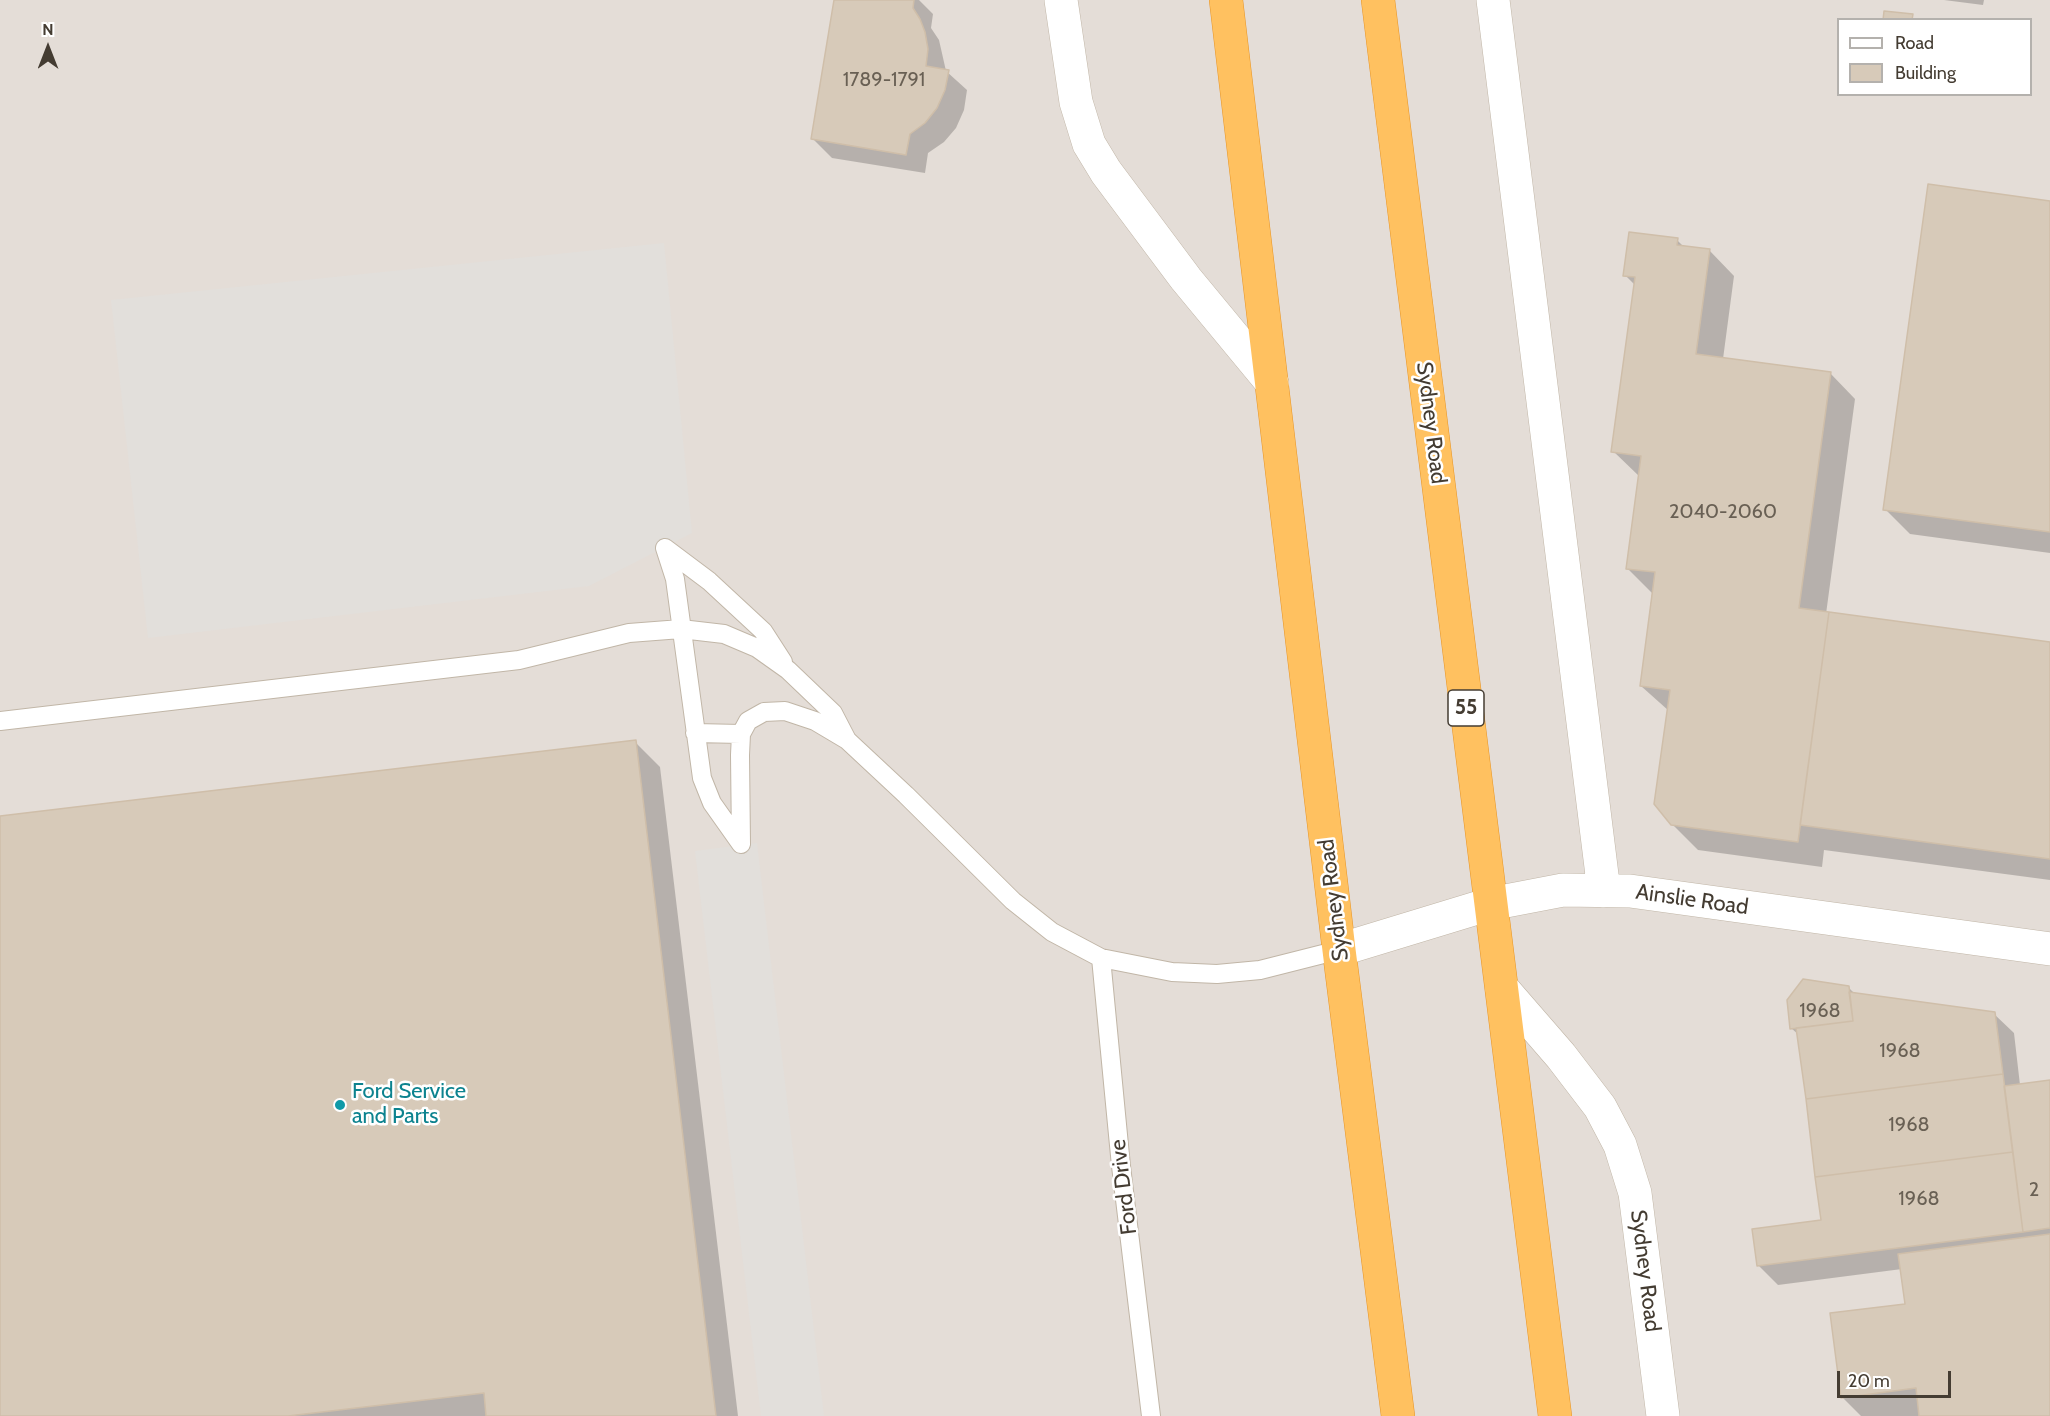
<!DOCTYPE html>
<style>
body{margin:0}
#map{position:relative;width:2050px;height:1416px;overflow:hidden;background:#f2ece2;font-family:Cabin,sans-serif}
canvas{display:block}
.legend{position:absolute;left:1837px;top:18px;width:195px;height:78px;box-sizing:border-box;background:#fff;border:2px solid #b4b1ad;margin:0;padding:8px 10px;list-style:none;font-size:18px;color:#443c32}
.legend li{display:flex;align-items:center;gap:12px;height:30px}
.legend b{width:30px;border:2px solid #b4b1ad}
.north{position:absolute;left:18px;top:18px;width:60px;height:60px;-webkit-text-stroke:4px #fff;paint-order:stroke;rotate:0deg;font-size:16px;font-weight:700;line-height:24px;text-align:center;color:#443c32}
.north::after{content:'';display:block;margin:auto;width:21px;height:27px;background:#443c32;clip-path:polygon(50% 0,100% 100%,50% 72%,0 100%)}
.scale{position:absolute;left:1837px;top:1371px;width:114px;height:27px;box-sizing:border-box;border:3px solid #443c32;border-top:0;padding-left:8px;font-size:18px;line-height:21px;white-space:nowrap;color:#443c32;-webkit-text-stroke:4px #fff;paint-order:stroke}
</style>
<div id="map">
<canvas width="2050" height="1416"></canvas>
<ul class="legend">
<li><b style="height:8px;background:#fff"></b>Road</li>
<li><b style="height:16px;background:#d7cab9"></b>Building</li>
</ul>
<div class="north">N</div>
<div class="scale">20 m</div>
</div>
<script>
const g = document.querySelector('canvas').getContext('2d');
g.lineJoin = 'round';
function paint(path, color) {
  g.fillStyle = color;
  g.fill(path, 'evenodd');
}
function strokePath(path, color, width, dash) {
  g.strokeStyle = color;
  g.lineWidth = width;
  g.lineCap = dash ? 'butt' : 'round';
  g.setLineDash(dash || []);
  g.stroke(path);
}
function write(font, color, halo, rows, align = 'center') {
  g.font = font + ' Cabin,sans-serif';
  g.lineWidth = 5;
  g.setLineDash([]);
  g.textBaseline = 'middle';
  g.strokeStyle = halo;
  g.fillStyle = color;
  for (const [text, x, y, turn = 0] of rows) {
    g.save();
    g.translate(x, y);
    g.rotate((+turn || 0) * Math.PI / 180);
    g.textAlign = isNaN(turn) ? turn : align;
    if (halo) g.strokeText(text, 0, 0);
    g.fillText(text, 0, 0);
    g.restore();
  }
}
paint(new Path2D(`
 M0,0h2050v1416h-2050zM1838,20h192v74h-192z`), '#e4ddd7');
paint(new Path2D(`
 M664,243l28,290 -103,53 -441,52 -37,-338z
 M757,843l67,573h-63l-66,-565z`), '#e2dfdb');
paint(new Path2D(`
 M835,0h84l14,14 -2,14 8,12 7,31 21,19 -3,20 -8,18 -12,14 -16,11 -3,20 -93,-15 -19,-19z
 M1944,0h40l-1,5z
 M2050,202v351l-140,-19 -25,-25z
 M1677,240l7,7 25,3 25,26 -11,83 107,14 25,26 -29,215 224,30v236l-226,-30 -2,17 -124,-17 -26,-26 -3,-113 -28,-25 11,-93 -25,-25 13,-91 -27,-26 23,-165 -11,-11z
 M635,742l25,25 78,649h-738v-599z
 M1848,987l7,7 139,20 20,19 6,52 30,-4v335h-189l-19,-19 65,-92 -5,-36 -124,16 -20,-20 64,-43 -23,-187 -8,-7z`), '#0003');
const building = new Path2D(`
 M834,0h80l-1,8 7,11 5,13 3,17 -2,17 23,4 -4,20 -8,18 -12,15 -15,11 -4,21 -95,-16z
 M1884,11l29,3 -1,6h-29z
 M1928,184l122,17v331l-167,-22z
 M1629,232l49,6 -1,7 33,4 -14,105 135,18 -32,236 30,4 -31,230 -127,-17 -17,-21 16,-114 -30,-4 15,-114 -29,-3 15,-113 -30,-4 24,-175 -12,-1z
 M1829,612l221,30v217l-250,-34z
 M636,740l80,676h-230l-2,-23 -196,23h-288v-600z
 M1803,979l46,7 4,35 -63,8 -3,-29z
 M1849,992l146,20 8,62 -197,25 -10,-71 57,-7z
 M2003,1074l10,78 -198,25 -9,-78z
 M2050,1080v148l-27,4 -19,-146z
 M2013,1152l10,80 -266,34 -5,-37 69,-9 -6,-43z
 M2050,1234v182h-131l-3,-28 -75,10 -11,-85 75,-9 -7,-50z`);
paint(building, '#d7cab9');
strokePath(building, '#cfbea9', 1.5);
const lane = new Path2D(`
 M665,548l10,31 27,199 10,25 29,41
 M665,548l44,33 54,50 20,31
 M0,721l519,-61 110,-27 52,-4 43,5 33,14 31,22 45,43 14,27
 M695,733l46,1
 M741,844l-1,-89 1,-21 7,-13 16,-9 21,-1 30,10 32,19 59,55 107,106 39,31 49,26 71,14 45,2 43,-4 79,-20
 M1101,958l20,208 30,250`);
const street = new Path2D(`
 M1061,0l15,102 13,42 17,28 80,107 86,104
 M1493,0l111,891
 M1339,950l151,-46 73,-14 67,1 420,58
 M1502,988l59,68 39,51 20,38 15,48 28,223`);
const highway = new Path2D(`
 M1226,0l113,950 59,466
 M1378,0l177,1416`);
strokePath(lane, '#c1b6a7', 20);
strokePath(street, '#c1b6a7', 34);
strokePath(highway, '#e79527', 34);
strokePath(lane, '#fff', 18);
strokePath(street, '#fff', 33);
strokePath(highway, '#ffc160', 33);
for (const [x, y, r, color] of [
 [340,1105,6,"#0f9aa8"]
]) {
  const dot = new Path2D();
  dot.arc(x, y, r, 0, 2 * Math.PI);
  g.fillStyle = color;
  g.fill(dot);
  strokePath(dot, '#fff', 2);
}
write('20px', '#696054', null, [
 ["1789-1791",884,80],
 ["2040-2060",1723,512],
 ["1968",1820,1011],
 ["1968",1900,1051],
 ["1968",1909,1125],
 ["2",2034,1190],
 ["1968",1919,1199]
]);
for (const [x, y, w] of [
 [1466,708,36]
]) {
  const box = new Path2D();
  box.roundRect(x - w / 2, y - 18, w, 36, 4.5);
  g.fillStyle = '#fff';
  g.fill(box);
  strokePath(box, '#443c32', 1.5);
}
write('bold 21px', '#443c32', null, [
 ["55",1466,708]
]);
write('22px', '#443c32', '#fff', [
 ["Sydney Road",1431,423,83],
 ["Sydney Road",1334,900,-97],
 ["Ainslie Road",1692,900,8],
 ["Ford Drive",1124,1187,-97],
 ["Sydney Road",1645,1271,83]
]);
write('22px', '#0d838f', '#fff', [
 ["Ford Service",352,1092],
 ["and Parts",352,1117]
], 'left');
</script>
